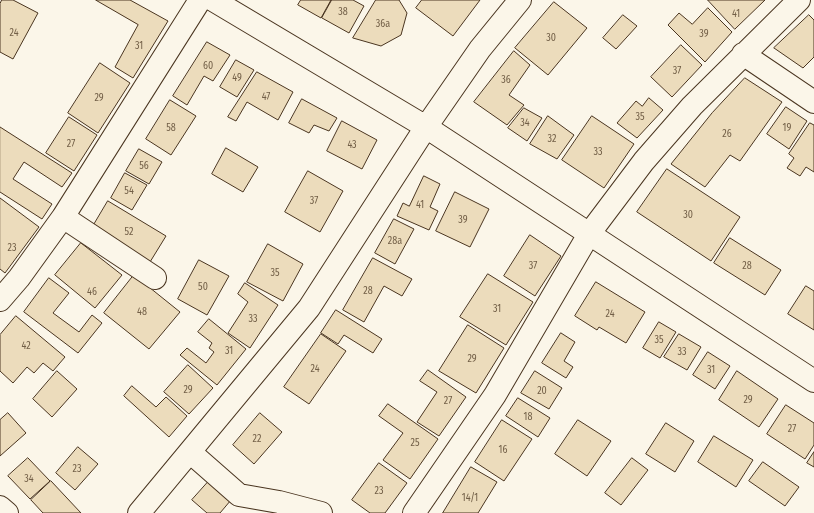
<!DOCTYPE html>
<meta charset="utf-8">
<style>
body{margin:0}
canvas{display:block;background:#fbf6e9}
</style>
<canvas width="814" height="513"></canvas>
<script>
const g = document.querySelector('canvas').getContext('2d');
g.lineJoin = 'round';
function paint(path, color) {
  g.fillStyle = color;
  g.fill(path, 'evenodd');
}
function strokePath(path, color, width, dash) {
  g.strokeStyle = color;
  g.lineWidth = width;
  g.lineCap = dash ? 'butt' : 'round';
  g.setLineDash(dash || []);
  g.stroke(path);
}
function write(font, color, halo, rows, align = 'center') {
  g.font = font + ' "Fira Sans Condensed",sans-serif';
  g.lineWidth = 3;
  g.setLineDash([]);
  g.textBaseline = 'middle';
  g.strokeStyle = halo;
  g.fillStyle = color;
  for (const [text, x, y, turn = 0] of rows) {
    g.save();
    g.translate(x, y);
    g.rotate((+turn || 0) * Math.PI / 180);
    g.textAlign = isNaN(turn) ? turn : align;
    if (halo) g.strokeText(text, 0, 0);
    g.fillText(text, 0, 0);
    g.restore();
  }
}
const building = new Path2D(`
 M2,0h11l25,13 -25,46 -13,-7v-48z
 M96,0h34l38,21 -35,57 -18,-11 23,-42z
 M301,0h30l-10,18 -23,-13z
 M332,0h21l11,6 -15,27 -27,-15z
 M376,0h23l8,13 -6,22 -20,11 -28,-8z
 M422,0h58l-27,36 -37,-28z
 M708,0h57l-30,29z
 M554,2l33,26 -39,47 -33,-27z
 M708,8l24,24 -27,30 -37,-37 11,-12 13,11z
 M623,15l14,11 -21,23 -13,-11z
 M809,15l5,5v37l-11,11 -29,-20z
 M207,42l23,13 -17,26 -9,-5 -17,29 -14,-9z
 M681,45l21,20 -30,32 -21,-20z
 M514,51l16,14 -21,30 15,10 -17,20 -33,-23z
 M236,60l18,10 -17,27 -17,-10z
 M100,63l30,20 -32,50 -30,-20z
 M257,72l36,20 -15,28 -31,-18 -11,19 -8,-4z
 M745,78l37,24 -42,59 -10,-6 -25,32 -34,-23 41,-51z
 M649,98l14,12 -26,28 -20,-15 19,-22 6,5z
 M302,99l35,19 -8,13 -15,-6 -5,8 -20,-10z
 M170,100l26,16 -25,39 -25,-16z
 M786,107l21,14 -18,28 -22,-15z
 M524,108l18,10 -15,23 -19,-13z
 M548,116l26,19 -17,24 -27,-15z
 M592,116l42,28 -30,44 -42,-28z
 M69,117l28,18 -23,36 -28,-18z
 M342,121l35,19 -15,29 -35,-18z
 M810,123l4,2v47l-8,-5 -6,9 -13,-8 7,-10 -5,-4z
 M0,127l72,46 -10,14 -38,-25 -11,17 39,25 -10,15 -42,-27z
 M226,148l32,19 -15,25 -31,-18z
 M139,149l23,13 -13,22 -23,-13z
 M667,169l73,48 -29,44 -74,-49z
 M308,171l35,20 -23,41 -35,-20z
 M125,173l22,12 -15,25 -21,-12z
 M424,176l16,8 -10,23 8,4 -9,19 -32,-14 6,-13 6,3z
 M455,192l34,17 -19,38 -34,-16z
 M0,198l39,29 -34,46 -5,-4z
 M108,201l58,35 -16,26 -58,-34z
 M394,219l20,10 -19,35 -20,-11z
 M530,235l31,21 -26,40 -31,-20z
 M730,238l51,32 -16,25 -51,-32z
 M81,243l41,32 -27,33 -40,-33z
 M268,244l35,20 -20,37 -36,-19z
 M373,258l39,21 -10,17 -18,-10 -20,36 -21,-12z
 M199,260l30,16 -22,39 -29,-16z
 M488,274l45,28 -27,43 -46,-28z
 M134,275l46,37 -31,37 -45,-36z
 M49,278l20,15 -16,20 26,19 13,-17 10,8 -24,30 -54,-41z
 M596,282l49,30 -19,31 -27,-16 -2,3 -22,-14z
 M245,283l33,22 -28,43 -22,-15 20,-31 -10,-8z
 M806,286l8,5v39l-26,-16z
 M336,310l46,29 -9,14 -29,-18 -6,9 -17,-11z
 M16,316l49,41 -12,14 -10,-8 -9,10 -7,-6 -14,16 -13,-12v-36z
 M209,319l37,30 -29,36 -37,-30 7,-7 19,15 8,-11 -5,-4 3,-5 -14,-11z
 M659,322l17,10 -16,26 -17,-10z
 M468,325l36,23 -28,45 -37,-22z
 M561,333l14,9 -11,19 9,6 -7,11 -24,-15z
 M321,334l25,17 -37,53 -25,-17z
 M679,334l22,13 -14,23 -23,-13z
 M708,352l22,14 -15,23 -22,-14z
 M188,365l25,23 -24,26 -25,-22z
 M428,370l38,27 -27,39 -22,-14 20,-30 -17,-11z
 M57,371l20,18 -25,28 -19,-18z
 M535,371l27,17 -13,21 -28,-16z
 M737,371l41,28 -19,28 -40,-27z
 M132,386l24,21 10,-10 21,19 -18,21 -45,-41z
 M518,398l32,20 -12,19 -32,-21z
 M388,404l50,35 -28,40 -27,-19 20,-27 -24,-17z
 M786,405l28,18v22l-9,14 -38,-25z
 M8,413l18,20 -26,23v-36z
 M260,413l22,19 -28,32 -21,-19z
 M502,420l30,19 -28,42 -29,-19z
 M578,420l33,21 -24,35 -32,-22z
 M666,423l28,18 -19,31 -29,-18z
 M714,436l39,24 -17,27 -38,-25z
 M78,447l20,17 -23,26 -19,-17z
 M814,452v15l-7,-4z
 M28,458l22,23 -20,18 -22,-23z
 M632,458l16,12 -27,35 -16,-12z
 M763,462l36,25 -14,19 -36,-25z
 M379,463l28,20 -22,30h-15l-18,-13z
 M471,467l26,15 -19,31h-35z
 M51,481l30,32h-38l-12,-13z
 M209,481l22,19 -11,13h-13l-15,-13z`);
paint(building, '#ecdcbc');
strokePath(building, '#4a3520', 1);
const minor = new Path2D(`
 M213,0l213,127 388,254
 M743,54l71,48
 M63,217l92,61
 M0,300l19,-22 44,-61 137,-217
 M190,452l49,43 40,7 42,11
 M0,507l7,6
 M139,513l170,-205 117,-181 54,-78 40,-49
 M414,513l81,-118 94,-161 55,-73 48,-55 107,-106`);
strokePath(minor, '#4a3520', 24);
strokePath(minor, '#fbf6e9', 22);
write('10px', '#725f47', null, [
 ["38",343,12],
 ["41",736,14],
 ["36а",383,24],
 ["24",14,33],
 ["39",704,34],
 ["30",551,38],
 ["31",139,46],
 ["60",208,66],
 ["37",677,71],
 ["49",237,78],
 ["36",506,80],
 ["47",266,97],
 ["29",99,98],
 ["35",640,117],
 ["34",525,123],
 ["58",171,128],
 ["19",787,128],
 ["26",727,134],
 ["32",552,139],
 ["27",71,144],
 ["43",352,145],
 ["33",598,152],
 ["56",144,166],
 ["54",129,191],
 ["37",314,201],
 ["41",420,205],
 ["30",688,215],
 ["39",463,220],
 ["52",129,232],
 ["28a",395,241],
 ["23",12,248],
 ["37",533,266],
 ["28",747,266],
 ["35",275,273],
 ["50",203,287],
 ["28",368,291],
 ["46",92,292],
 ["31",497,309],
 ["48",142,312],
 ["24",610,314],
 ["33",253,319],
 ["35",659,340],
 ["42",26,346],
 ["31",229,351],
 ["33",682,352],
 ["29",472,359],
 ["24",315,369],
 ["31",711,370],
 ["29",188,390],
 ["20",542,391],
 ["29",748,400],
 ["27",448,401],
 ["18",528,417],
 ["27",792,429],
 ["22",257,439],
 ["25",415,443],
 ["16",503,450],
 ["23",77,469],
 ["34",29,479],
 ["23",379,491],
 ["14/1",470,498]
]);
</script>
